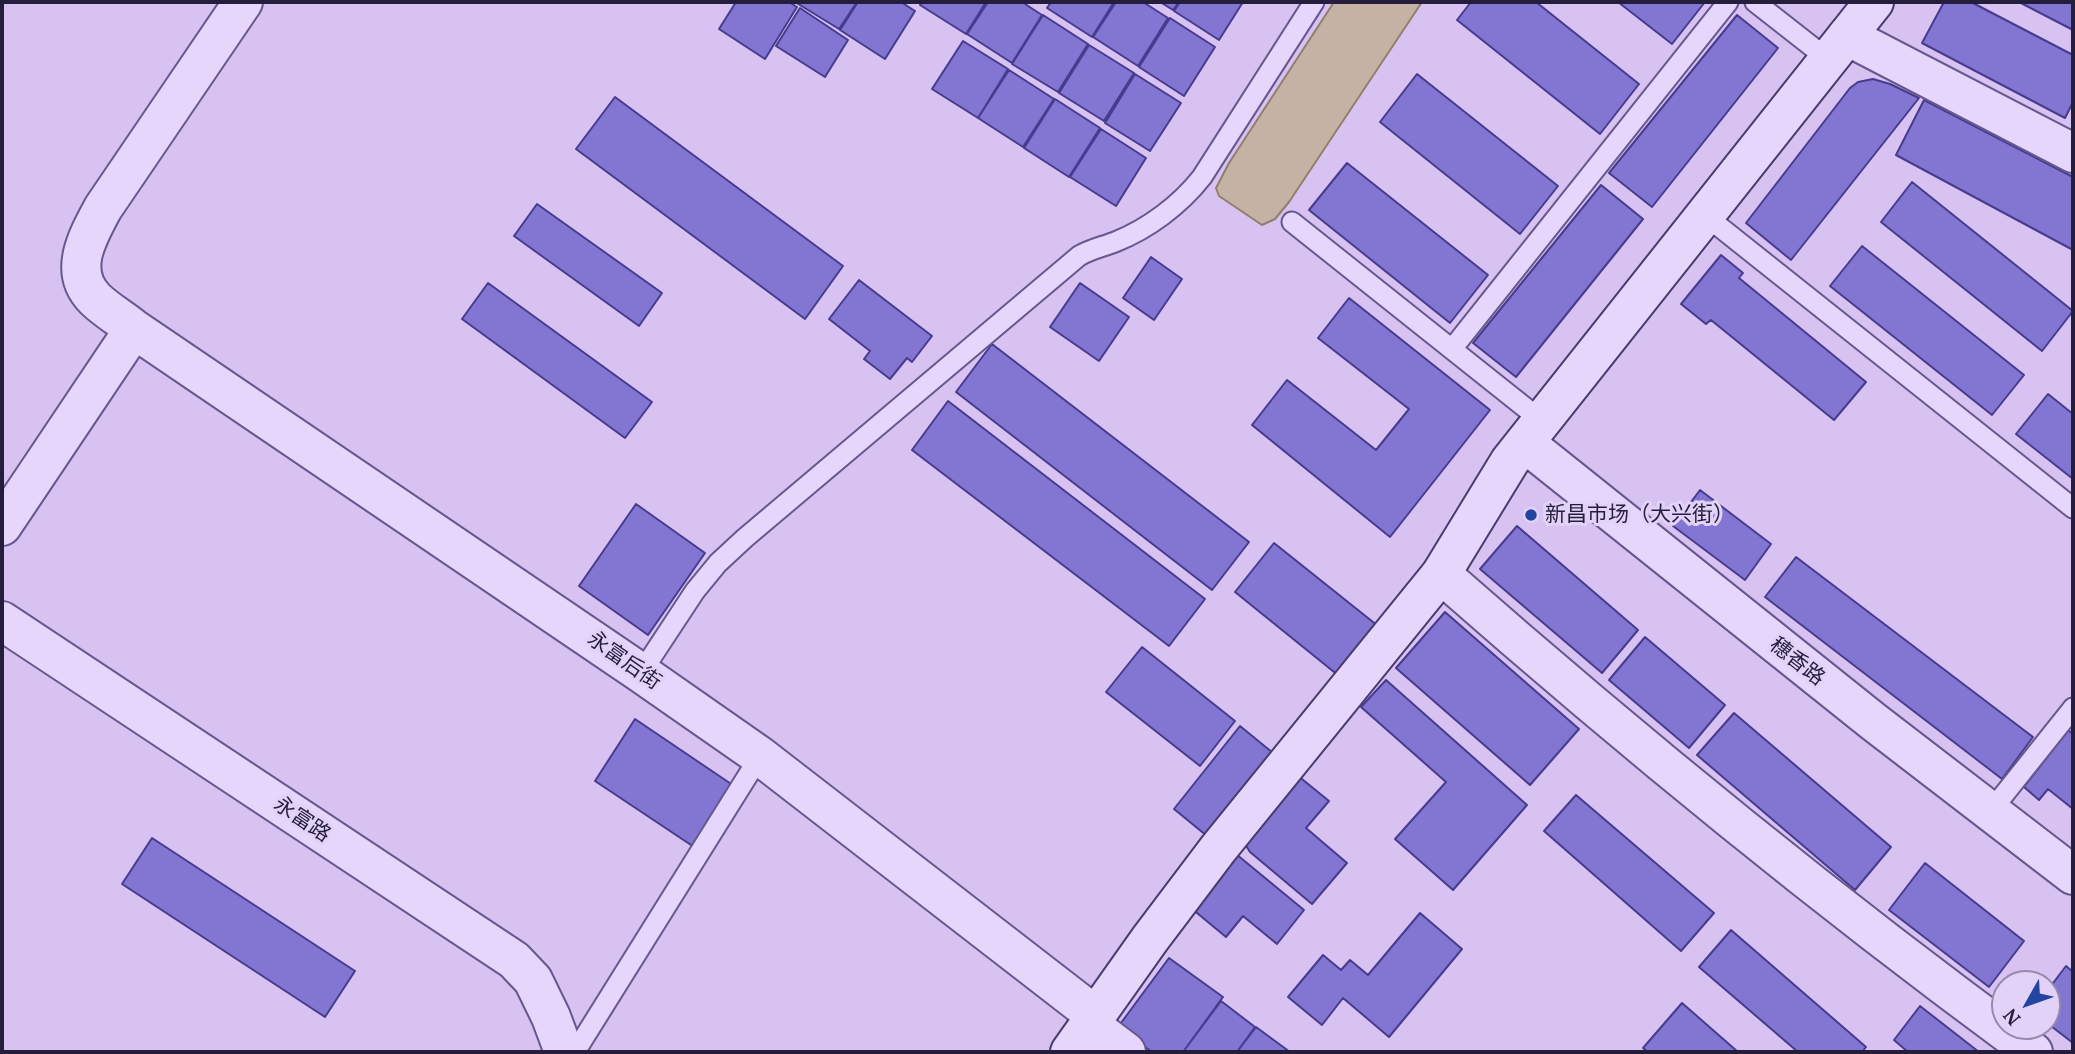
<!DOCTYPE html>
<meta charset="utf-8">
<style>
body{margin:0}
#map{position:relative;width:2075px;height:1054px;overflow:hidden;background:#d7c2f1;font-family:"PT Serif",serif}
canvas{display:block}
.frame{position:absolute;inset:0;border:4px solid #241d3c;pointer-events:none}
.north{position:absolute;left:1991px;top:970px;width:70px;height:70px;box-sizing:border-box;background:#e3d2f8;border:2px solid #978aad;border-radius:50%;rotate:230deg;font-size:19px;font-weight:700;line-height:28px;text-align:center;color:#241d3c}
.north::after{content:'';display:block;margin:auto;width:24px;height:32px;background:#2345a1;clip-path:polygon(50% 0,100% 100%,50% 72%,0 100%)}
</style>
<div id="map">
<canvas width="2075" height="1054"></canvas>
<div class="frame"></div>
<div class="north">N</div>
</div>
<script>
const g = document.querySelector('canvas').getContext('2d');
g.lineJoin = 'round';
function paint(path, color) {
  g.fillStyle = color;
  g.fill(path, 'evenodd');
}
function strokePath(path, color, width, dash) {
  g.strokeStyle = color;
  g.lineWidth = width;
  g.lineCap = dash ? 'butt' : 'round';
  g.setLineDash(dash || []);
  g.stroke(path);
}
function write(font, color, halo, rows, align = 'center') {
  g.font = font + ' "PT Serif","Noto Sans SC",serif';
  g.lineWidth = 6;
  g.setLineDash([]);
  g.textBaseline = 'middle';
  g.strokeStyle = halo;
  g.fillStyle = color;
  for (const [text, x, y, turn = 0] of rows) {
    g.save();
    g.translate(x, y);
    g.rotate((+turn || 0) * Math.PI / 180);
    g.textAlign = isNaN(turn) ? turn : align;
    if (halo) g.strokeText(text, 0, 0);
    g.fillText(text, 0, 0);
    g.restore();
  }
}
const water = new Path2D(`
 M1334,2h88l-133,200 -14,17 -13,6 -43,-29 -3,-8 13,-25z`);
paint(water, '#c4b2a5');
strokePath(water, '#937e6b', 2);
const building = new Path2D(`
 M736,2h53l8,5 -32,52 -46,-30z
 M795,2h62l-18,27z
 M858,2h43l14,9 -30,48 -45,-29z
 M923,2h63l-20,32 -46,-29z
 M988,2h34l20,13 -30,48 -45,-29z
 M1051,2h63l-22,35 -45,-29z
 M1116,2h27l25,16 -30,48 -45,-29z
 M1160,2h19l-6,8z
 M1180,2h63l-24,38 -45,-29z
 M1471,2h65l103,82 -39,50 -143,-114z
 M1618,2h87l-33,42z
 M1944,2h27l102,53v47l-8,16 -143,-75z
 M2019,2h54v28z
 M800,8l48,32 -23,37 -49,-31z
 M1043,15l45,29 -30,48 -46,-28z
 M1737,15l41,33 -126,159 -43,-34z
 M1170,18l45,29 -31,49 -45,-29z
 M963,41l45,28 -30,49 -46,-29z
 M1089,45l45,28 -30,48 -45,-28z
 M1009,70l45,29 -31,48 -45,-29z
 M1135,74l46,29 -31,48 -45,-28z
 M1417,74l141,112 -38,48 -140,-112z
 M1873,79l17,5 29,14 -128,162 -45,-37 104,-135 8,-6z
 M615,97l228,169 -38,53 -229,-170z
 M1055,99l45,29 -31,49 -45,-29z
 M1924,100l149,77v73l-177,-95z
 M1101,129l45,29 -30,48 -46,-29z
 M1347,163l141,112 -38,48 -141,-113z
 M1912,182l161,129 -31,40 -161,-129z
 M1601,185l42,34 -127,158 -43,-34z
 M537,204l125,89 -23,33 -125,-90z
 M1862,246l162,129 -32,40 -162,-129z
 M1721,255l22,18 -4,5 127,104 -32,38 -123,-100 -5,4 -25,-20z
 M1151,257l31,22 -28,41 -31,-22z
 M859,280l73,56 -20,26 -5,-4 -17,21 -26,-20 6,-8 -41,-32z
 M488,283l164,119 -27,36 -163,-119z
 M1080,283l49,34 -30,44 -49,-34z
 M1349,298l141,112 -100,127 -138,-112 35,-45 89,70 33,-41 -91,-71z
 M992,344l257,198 -37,48 -256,-198z
 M2048,394l25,20v65l-57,-45z
 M948,401l257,198 -36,47 -257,-196z
 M1700,490l71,54 -26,36 -72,-54z
 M636,504l69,49 -57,82 -69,-49z
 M1517,526l121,104 -36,43 -122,-104z
 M1274,543l104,83 -39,50 -104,-84z
 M1796,557l237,180 -31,42 -237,-182z
 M1445,612l134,117 -49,56 -134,-117z
 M1645,637l80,68 -36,43 -80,-68z
 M1142,647l93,74 -35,45 -94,-74z
 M1386,680l141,125 -74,85 -58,-51 51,-57 -85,-75z
 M1734,713l157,134 -36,43 -158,-135z
 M635,719l108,73 -40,61 -108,-72z
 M1240,726l33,27 -66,83 -33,-27z
 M2068,730l5,4v75l-25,-20 -9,11 -15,-13z
 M1297,775l32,26 -23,27 41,35 -35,41 -62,-52 -5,-8z
 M1576,795l138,118 -33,38 -137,-120z
 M152,838l203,133 -30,46 -203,-133z
 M1236,854l68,56 -27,34 -34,-28 -17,21 -35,-29z
 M1925,863l99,78 -35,46 -100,-77z
 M1420,913l42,36 -73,88 -46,-39 -21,27 -34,-28 35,-42 18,15 9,-10 18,15z
 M1731,930l135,117 -4,5h-64l-99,-85z
 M1169,958l54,39 -40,55h-31l-34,-25z
 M2066,966l7,6v71l-26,-20v-32z
 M1221,1001l34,26 -18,25h-54z
 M1682,1003l56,49h-90l-5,-4z
 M1920,1006l59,46h-71l-14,-12z
 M1256,1027l34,25h-53z`);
paint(building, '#8375d2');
strokePath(building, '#463b8e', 2);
const lane = new Path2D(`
 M1755,2l74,58
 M1706,216l367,292
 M1292,222l250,199
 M1452,349l276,-347
 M641,673l54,-82 23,-28 27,-25 334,-282c12,-7 23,-9 36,-14 33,-13 65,-37 87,-65l112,-175
 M1990,812l83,-104
 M575,1052l185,-296`);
const street = new Path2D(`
 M1847,36l226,117
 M134,329l507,344 119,83 336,260
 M1525,443l349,279 199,153
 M2,526l132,-197c-12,-10 -28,-19 -39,-30 -28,-28 -7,-63 8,-91l140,-206
 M1441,574c191,168 387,328 592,478
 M2,621l512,339 19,20 18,37 13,35
 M1089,1024l37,28`);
const secondary = new Path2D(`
 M1070,1052l80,-113 68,-90 223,-275 69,-113 364,-459`);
strokePath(lane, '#66588d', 23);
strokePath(street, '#66588d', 42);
strokePath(secondary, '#473b6f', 42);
strokePath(lane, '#e6d6fb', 19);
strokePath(street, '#e6d6fb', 38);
strokePath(secondary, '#e6d6fb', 38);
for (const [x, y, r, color] of [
 [1531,515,7,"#2345a1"]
]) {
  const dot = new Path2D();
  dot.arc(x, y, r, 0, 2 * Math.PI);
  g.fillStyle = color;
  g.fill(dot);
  strokePath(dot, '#e3d2f8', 2.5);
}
write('21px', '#241d3c', '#e3d2f8', [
 ["新昌市场（大兴街）",1545,515]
], 'left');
write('21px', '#241d3c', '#e3d2f8', [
 ["永富后街",624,661,35],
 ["穗香路",1797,662,38],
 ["永富路",302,820,34]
]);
</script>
